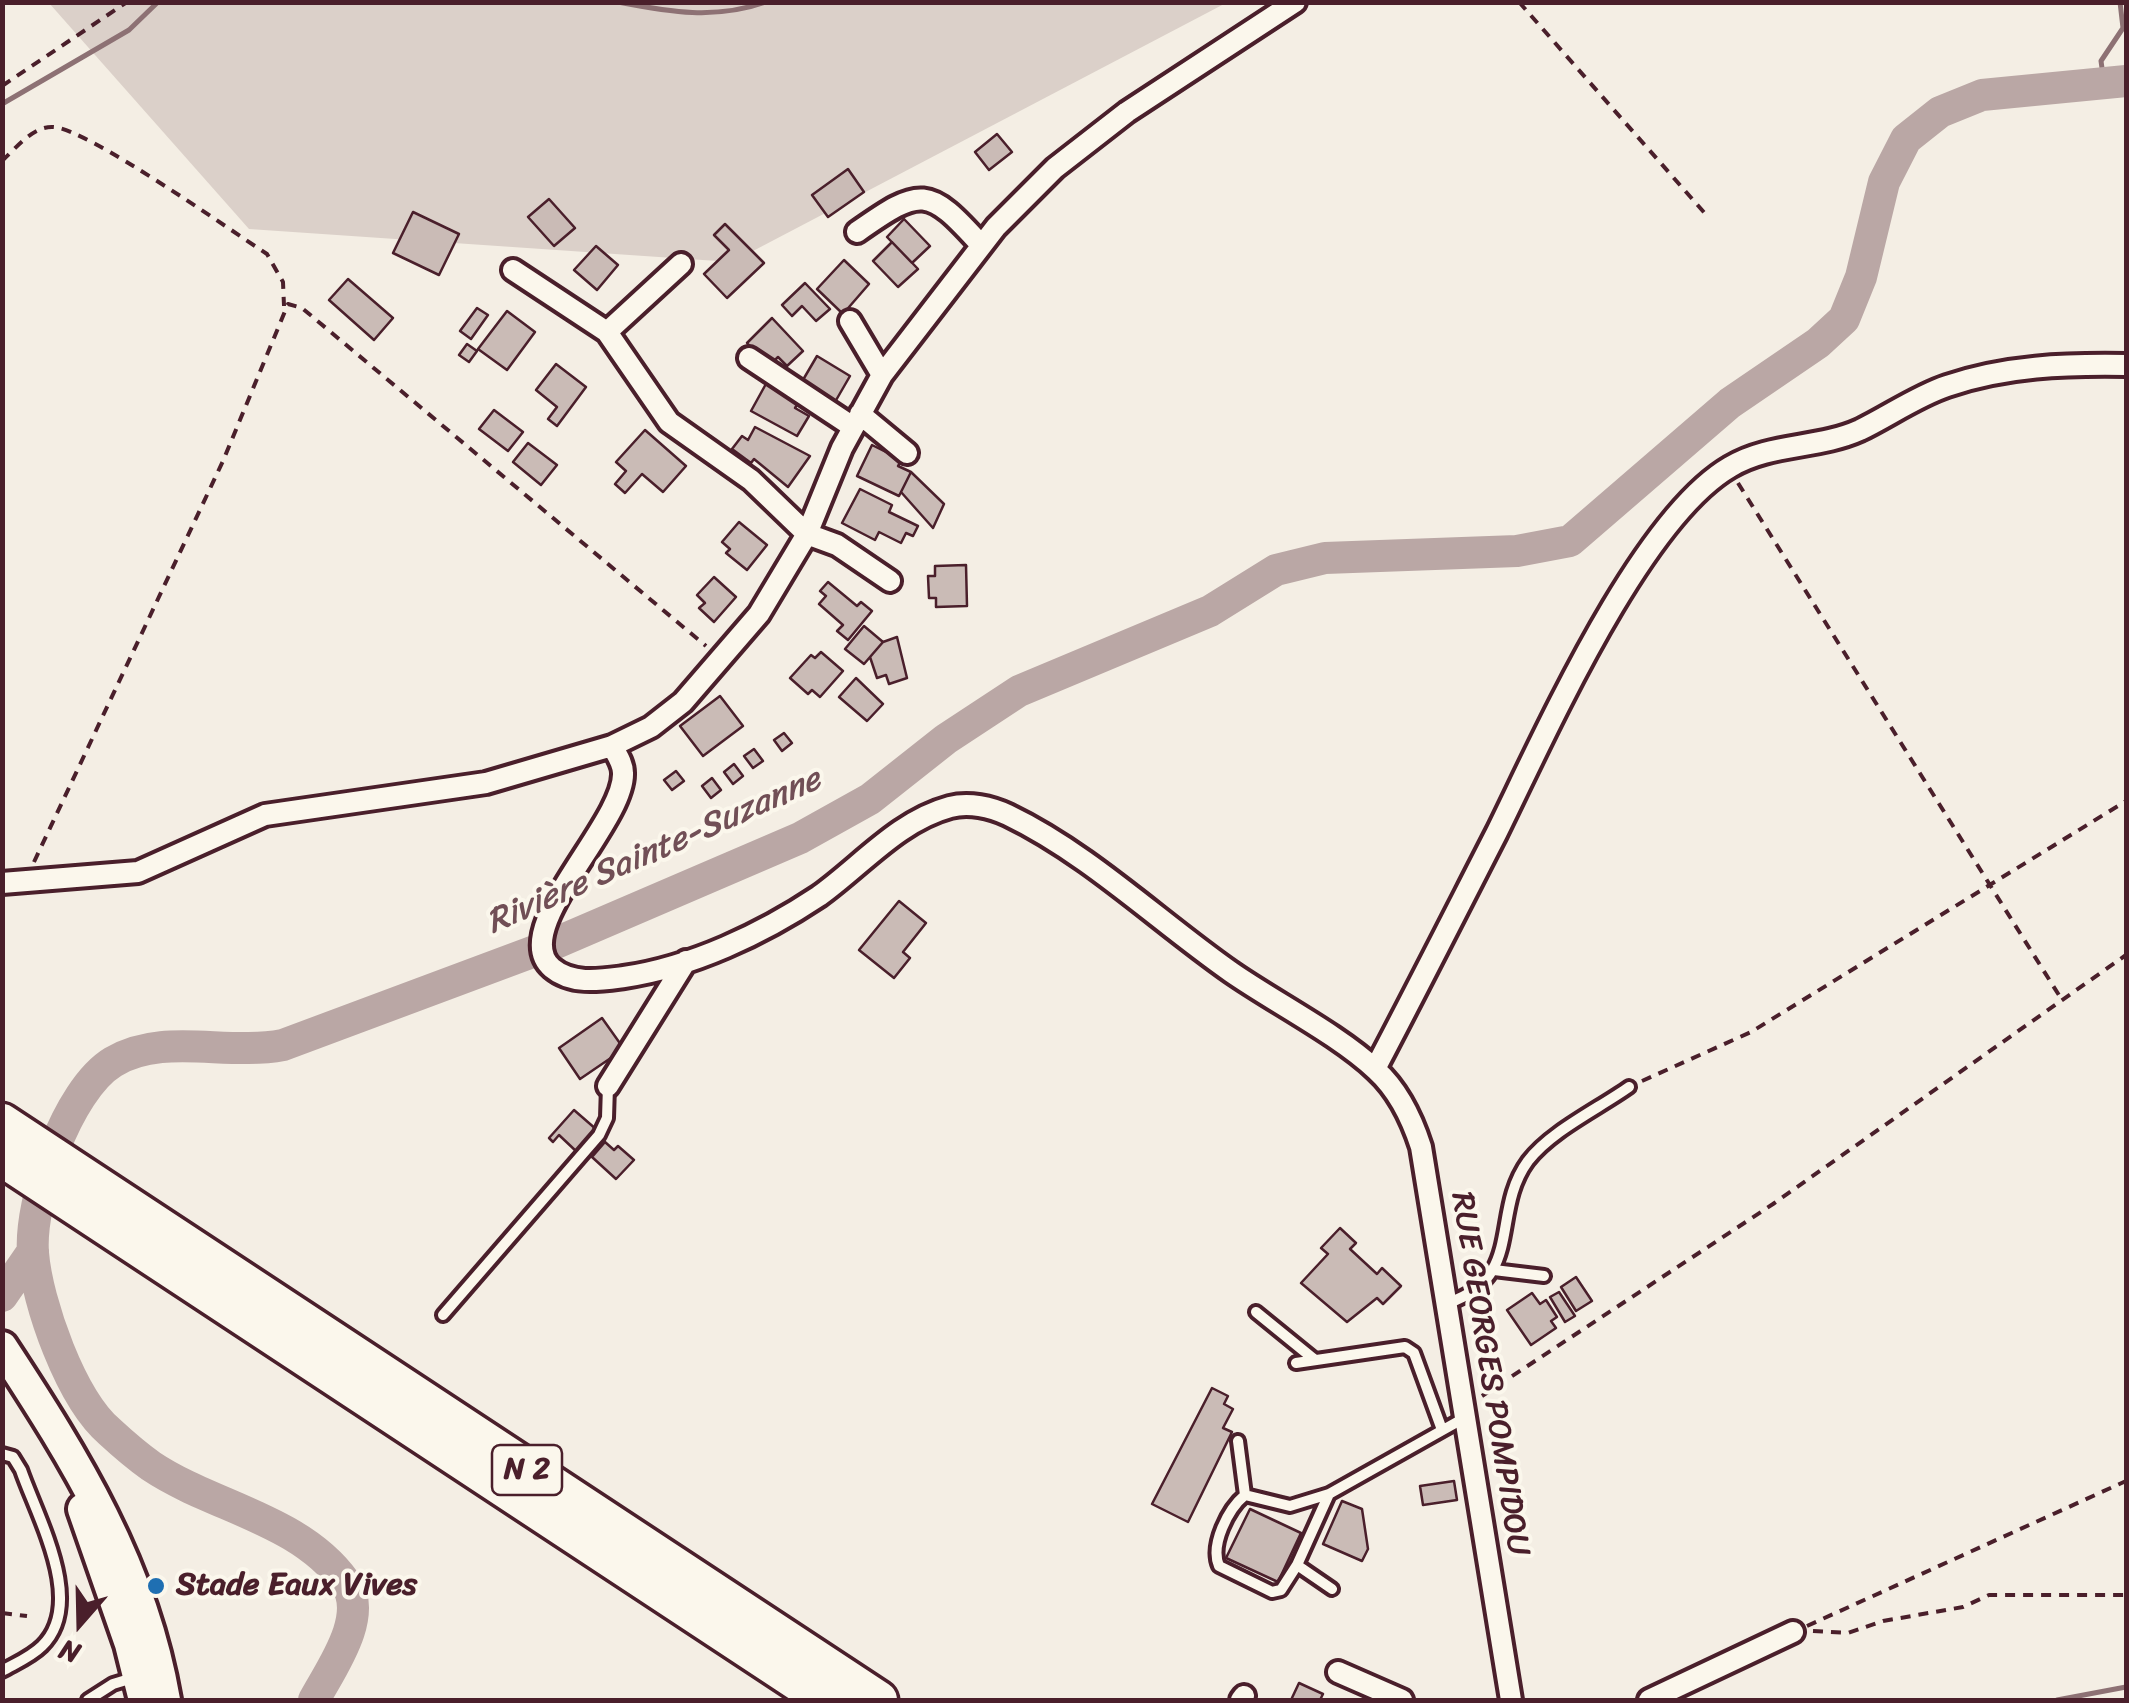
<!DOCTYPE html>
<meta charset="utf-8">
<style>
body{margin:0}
#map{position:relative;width:2129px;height:1703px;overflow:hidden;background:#f4eee4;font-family:Sriracha,sans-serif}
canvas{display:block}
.frame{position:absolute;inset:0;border:5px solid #4a1f2b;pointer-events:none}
.north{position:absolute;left:30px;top:1573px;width:100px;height:100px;-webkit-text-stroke:8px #fbf7ec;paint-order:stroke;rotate:200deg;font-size:28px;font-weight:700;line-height:40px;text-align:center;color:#4a1f2b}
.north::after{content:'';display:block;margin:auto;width:35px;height:45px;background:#4a1f2b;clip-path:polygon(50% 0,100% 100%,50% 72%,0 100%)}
</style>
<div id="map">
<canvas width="2129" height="1703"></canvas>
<div class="frame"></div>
<div class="north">N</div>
</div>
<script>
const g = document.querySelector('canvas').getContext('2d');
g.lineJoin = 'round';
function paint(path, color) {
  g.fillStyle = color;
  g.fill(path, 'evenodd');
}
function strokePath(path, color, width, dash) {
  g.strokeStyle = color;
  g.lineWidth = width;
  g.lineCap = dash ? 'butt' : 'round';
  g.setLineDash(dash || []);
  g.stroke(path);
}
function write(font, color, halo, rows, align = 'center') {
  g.font = font + ' Sriracha,sans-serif';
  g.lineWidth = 8;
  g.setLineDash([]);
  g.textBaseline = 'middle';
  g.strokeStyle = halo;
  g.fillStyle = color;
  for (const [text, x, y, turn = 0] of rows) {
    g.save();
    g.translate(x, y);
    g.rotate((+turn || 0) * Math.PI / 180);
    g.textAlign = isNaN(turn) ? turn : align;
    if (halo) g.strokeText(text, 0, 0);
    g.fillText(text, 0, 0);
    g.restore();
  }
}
paint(new Path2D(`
 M49,3h1177l-494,259 -483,-33z`), '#dbd0c9');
strokePath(new Path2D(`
 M618,2c52,10 97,18 148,0
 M2104,82l-3,-21 22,-33 -3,-26
 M2,104l127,-74 29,-28
 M2057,1700l69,-13`), '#8d7174', 5);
strokePath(new Path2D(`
 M2,1296l31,-45
 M314,1700c16,-30 56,-84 31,-118 -45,-63 -133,-75 -194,-116 -14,-10 -28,-22 -41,-34 -39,-33 -73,-129 -77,-179 -4,-52 34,-163 80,-191 49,-30 113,-6 170,-17l268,-100 249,-107 70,-39 76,-60 73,-48 191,-80 66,-41 49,-12 192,-7 53,-10 160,-138 88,-60 26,-24 17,-42 23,-95 22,-43 34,-27 42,-17 144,-14`), '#baa7a5', 32);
const building = new Path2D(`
 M997,134l15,18 -23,18 -14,-18z
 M848,169l16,23 -36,25 -16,-22z
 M549,199l26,29 -21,18 -26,-29z
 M413,212l46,22 -20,41 -46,-22z
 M904,219l26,27 -18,17 -25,-26z
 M725,224l39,39 -37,35 -23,-24 25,-24 -15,-15z
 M892,242l26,27 -20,18 -25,-26z
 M596,246l22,19 -21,25 -23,-20z
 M844,260l25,24 -26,30 -26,-25z
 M348,279l45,39 -19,22 -45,-40z
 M805,283l25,26 -14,12 -14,-15 -10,10 -10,-11z
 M477,308l11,7 -17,24 -11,-8z
 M507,311l28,21 -28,38 -29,-21z
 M772,318l31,33 -16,15 -9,-9 -9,9 -22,-23z
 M467,344l10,7 -8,11 -10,-7z
 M817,356l33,20 -15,26 -35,-17z
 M556,364l30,23 -29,39 -9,-7 9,-12 -21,-17z
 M767,382l33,18 -5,8 14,8 -12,20 -46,-25z
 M494,410l29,22 -15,19 -29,-22z
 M755,427l55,29 -22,31 -34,-28 -3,4 -19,-14 10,-13 6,4z
 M645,430l41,36 -23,26 -21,-18 -17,19 -10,-9 11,-13 -10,-9z
 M528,443l29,22 -16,20 -28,-23z
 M872,445l30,15 -4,6 13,6 -12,24 -42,-20z
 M911,472l33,32 -11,24 -32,-36z
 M860,489l32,16 -3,7 29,14 -5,10 -7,-3 -5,10 -22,-11 -4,8 -33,-17z
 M739,522l28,23 -20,25 -21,-17 4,-4 -8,-7z
 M966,565l1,41 -31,1v-9h-7l-1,-22h7v-10z
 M714,577l22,20 -22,25 -15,-14 6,-5 -8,-8z
 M828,582l29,24 4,-4 11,9 -24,29 -11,-9 6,-6 -24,-21 7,-8 -6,-5z
 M864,626l19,16 -19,22 -19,-15z
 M897,637l10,41 -18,6 -3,-9 -9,3 -7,-21 13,-15z
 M821,652l22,19 -23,26 -8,-7 -4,4 -18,-16 21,-23 4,3z
 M856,678l27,26 -16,17 -28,-24z
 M720,696l23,30 -40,30 -23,-30z
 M784,733l8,10 -10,8 -8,-11z
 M754,749l9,12 -10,7 -9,-12z
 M734,764l9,12 -10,8 -9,-12z
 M676,771l8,10 -12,9 -8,-10z
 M712,778l9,12 -10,8 -9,-12z
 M899,901l27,22 -23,29 7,6 -16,20 -35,-28z
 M602,1018l22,31 -44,30 -21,-31z
 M574,1110l23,20 -20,22 -18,-17 -6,7 -4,-4z
 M605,1142l9,8 4,-4 16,14 -18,19 -24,-22z
 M1340,1228l16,15 -6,6 27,25 5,-6 19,18 -18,18 -6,-6 -30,24 -46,-39 27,-29 -7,-6z
 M1576,1277l16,24 -16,10 -15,-24z
 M1559,1292l16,24 -10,6 -15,-25z
 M1532,1293l8,11 6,-4 11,17 -6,4 5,7 -25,17 -24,-35z
 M1212,1388l16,8 -4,8 9,5 -10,19 9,4 -44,90 -36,-18z
 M1454,1481l3,19 -34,5 -3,-19z
 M1342,1501l20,8 6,40 -6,12 -39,-17z
 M1250,1509l51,24 -23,49 -52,-24z
 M1299,1683l24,11 -3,6h-29z`);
paint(building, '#cabbb6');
strokePath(building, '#4a1f2b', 2.5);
const lane = new Path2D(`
 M1494,1270l50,6
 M1448,1303c77,-26 42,-90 80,-142 23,-30 70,-52 101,-74
 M1256,1312l59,48
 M443,1315l156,-180 8,-17 1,-32
 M1296,1363l109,-16 9,6 27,74
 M1238,1441l7,54
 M2,1454l11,3 8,13c17,49 65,133 21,176 -11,11 -26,17 -40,25
 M1329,1494l-32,71 35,24
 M1297,1565l-16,25 -9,2 -53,-26c-9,-21 9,-57 26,-71l45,11 39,-12 137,-77
 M88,1700l25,-16 23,-7`);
const street = new Path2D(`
 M857,232c64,-45 71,-46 124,13
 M513,270l94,62 62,90 82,58 56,54 30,11 53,36
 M850,321l32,54
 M607,332l74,-68
 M749,358l104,69
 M860,414l47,39
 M612,746c5,9 11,17 11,27 2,50 -116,157 -71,195 20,17 49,12 72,9 68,-10 138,-43 195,-81 42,-30 79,-75 131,-89 19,-5 41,0 58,8 81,39 150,106 223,157 43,30 108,63 145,98 22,20 36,49 45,77l90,553
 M2,883l136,-11 127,-57 221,-32 126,-37 39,-19 32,-25 76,-88 48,-80 35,-86 40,-73 114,-148 59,-59 72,-56 168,-110
 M1375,1069c41,-78 81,-157 121,-235 48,-97 143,-314 234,-367 40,-24 88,-18 130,-37 29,-14 57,-34 87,-44 58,-20 119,-22 179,-21
 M608,1086l78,-125
 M1338,1672l64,28
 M1241,1700l3,-4
 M1649,1700l144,-68`);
const secondary = new Path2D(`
 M2,1347c74,113 140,219 163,353
 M83,1509l47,135 14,56`);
const highway = new Path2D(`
 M2,1123l876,577
 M2,1157l824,543`);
strokePath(lane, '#4a1f2b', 18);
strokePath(street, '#4a1f2b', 28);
strokePath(secondary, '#4a1f2b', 38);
strokePath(highway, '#4a1f2b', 45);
strokePath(new Path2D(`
 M1519,2l190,216
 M2,86l125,-84
 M2,161c14,-13 31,-35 51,-34 33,1 177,103 214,127l16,28 1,24
 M1738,483l324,517
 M34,862l189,-401 65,-157 14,4 404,338
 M1642,1081l109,-49 375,-231
 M1482,1396l291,-192 353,-249
 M2,1613l25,3
 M1807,1626l319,-145
 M1813,1631l35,2 35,-12 80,-14 26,-12h137`), '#4a1f2b', 4, [10, 8]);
strokePath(lane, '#fbf7ec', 10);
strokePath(street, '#fbf7ec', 20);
strokePath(secondary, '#fbf7ec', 30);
strokePath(highway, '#fbf7ec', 38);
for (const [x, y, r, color] of [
 [156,1586,10,"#1f6fb2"]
]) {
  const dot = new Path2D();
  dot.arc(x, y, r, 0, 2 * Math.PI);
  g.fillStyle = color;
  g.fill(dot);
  strokePath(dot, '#fbf7ec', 4);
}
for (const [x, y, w] of [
 [527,1470,70]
]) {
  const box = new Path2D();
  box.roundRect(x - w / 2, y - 25, w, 50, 8);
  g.fillStyle = '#fbf7ec';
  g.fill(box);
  strokePath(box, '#4a1f2b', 2.5);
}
write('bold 30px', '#4a1f2b', null, [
 ["N 2",527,1470]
]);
write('32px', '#4a1f2b', '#fbf7ec', [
 ["RUE GEORGES POMPIDOU",1489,1374,81]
]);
write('bold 32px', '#4a1f2b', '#fbf7ec', [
 ["Stade Eaux Vives",176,1586]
], 'left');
write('italic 35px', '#714f56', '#fbf7ec', [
 ["Rivière Sainte-Suzanne",654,852,-24]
]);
</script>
